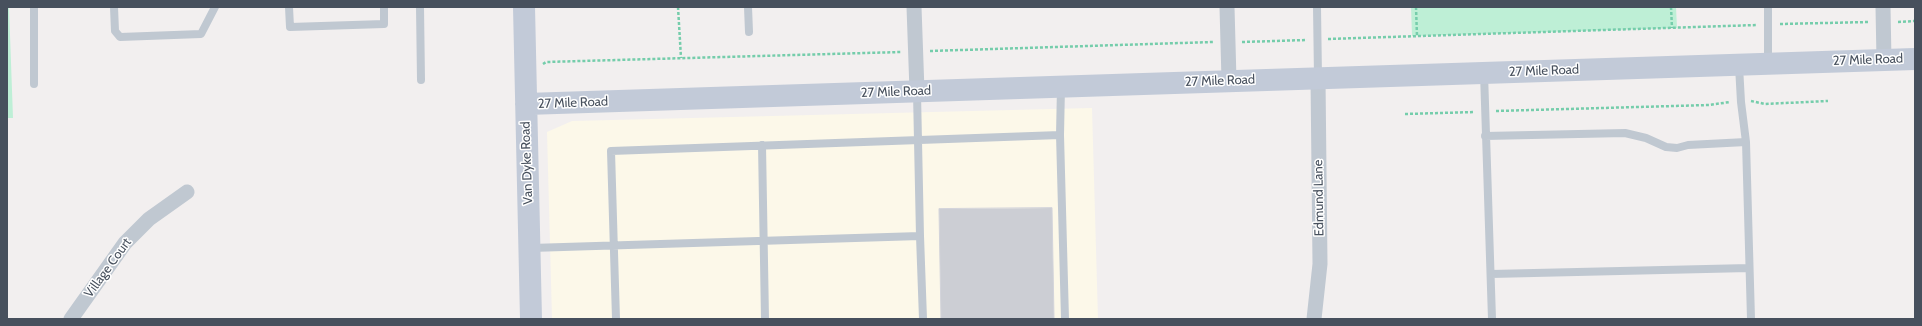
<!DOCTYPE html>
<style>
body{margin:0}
#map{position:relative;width:1922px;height:326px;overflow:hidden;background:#f2efef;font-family:Cabin,sans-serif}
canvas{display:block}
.frame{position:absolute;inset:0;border:8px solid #47505d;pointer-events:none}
</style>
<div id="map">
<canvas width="1922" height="326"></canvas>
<div class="frame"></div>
</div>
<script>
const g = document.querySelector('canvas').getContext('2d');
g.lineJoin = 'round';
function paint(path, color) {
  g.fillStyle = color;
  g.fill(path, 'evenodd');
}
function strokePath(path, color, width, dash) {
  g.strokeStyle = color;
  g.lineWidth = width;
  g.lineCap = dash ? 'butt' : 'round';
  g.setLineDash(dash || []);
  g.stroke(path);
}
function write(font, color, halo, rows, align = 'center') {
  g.font = font + ' Cabin,sans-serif';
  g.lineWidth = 3;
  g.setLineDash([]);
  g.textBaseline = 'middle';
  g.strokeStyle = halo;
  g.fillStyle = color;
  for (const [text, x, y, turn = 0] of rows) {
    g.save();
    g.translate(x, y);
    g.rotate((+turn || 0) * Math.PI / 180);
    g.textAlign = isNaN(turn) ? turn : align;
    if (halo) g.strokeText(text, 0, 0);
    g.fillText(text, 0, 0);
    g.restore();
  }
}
paint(new Path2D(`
 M1092,108l6,211h-546l-5,-187 25,-11z`), '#fcf8e9');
paint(new Path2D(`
 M7,7h2l4,111h-6z
 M1411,7h265l1,21 -265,8z`), '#beefd6');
const building = new Path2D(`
 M1052,208l2,111h-113l-2,-110z`);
paint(building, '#ccced4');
strokePath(building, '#d3d4db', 1);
strokePath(new Path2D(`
 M678,7l3,51
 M1416,7l1,29
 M1671,7l1,21
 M1898,22l17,-1
 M1780,24l89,-2
 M1328,39l429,-14
 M1242,42l65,-2
 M930,51l283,-9
 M543,64l3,-2 355,-10
 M1751,101l14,3 63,-3
 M1496,111l213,-6 21,-3
 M1405,114l70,-2`), '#75cdab', 2.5, [3, 2]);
strokePath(new Path2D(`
 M34,7v77
 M114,7l1,24 5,6 81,-3 14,-27
 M289,7l1,20 94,-3v-17
 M420,7l1,73
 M748,7l1,25
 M1317,7l1,70
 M1768,63v-56
 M1739,66l2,36 5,40 5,177
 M1484,73l8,246
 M1060,135l1,-48
 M1485,136l140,-3 21,5 20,9 11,1 11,-3 58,-3
 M762,145l3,174
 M920,236l3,83
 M531,248l389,-12 -3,-143
 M1491,274l258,-6
 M616,319l-5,-168 449,-16 5,184`), '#c0c8d1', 8);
strokePath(new Path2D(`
 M914,7l3,84
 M1227,7l2,73
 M1883,7l1,53
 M71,319l54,-76 24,-24 38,-27
 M1314,319l6,-55 -2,-186`), '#c0c8d1', 15);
strokePath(new Path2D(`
 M524,7l7,312
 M526,104l1389,-45`), '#c2cad8', 22);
write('13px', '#47505d', '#fff', [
 ["27 Mile Road",1868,60,-2],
 ["27 Mile Road",1544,71,-2],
 ["27 Mile Road",1220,81,-2],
 ["27 Mile Road",896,92,-2],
 ["27 Mile Road",573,103,-2],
 ["Van Dyke Road",527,163,-92],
 ["Edmund Lane",1319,198,-91],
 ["Village Court",108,268,-54]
]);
</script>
